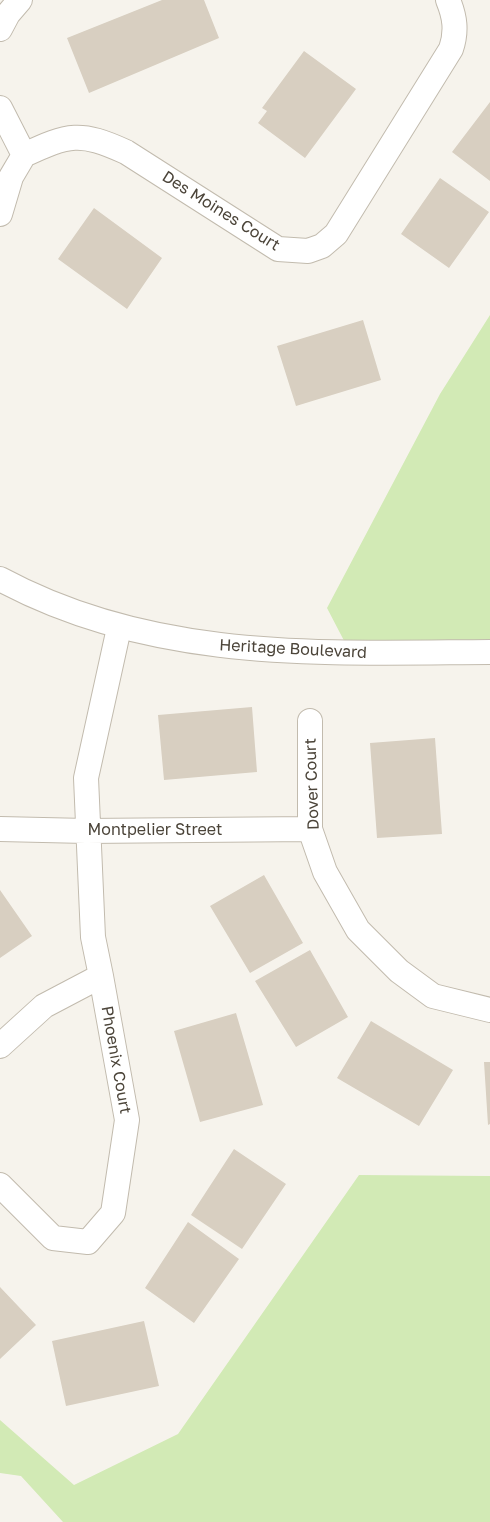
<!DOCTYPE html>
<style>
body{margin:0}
canvas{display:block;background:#f6f3ec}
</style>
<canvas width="490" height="1522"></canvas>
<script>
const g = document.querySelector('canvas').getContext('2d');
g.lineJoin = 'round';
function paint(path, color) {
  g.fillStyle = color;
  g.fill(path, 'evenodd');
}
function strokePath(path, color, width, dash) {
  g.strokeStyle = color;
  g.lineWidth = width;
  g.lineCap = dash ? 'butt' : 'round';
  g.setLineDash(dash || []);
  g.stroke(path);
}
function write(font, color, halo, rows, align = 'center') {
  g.font = font + ' "Golos Text",sans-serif';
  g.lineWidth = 5;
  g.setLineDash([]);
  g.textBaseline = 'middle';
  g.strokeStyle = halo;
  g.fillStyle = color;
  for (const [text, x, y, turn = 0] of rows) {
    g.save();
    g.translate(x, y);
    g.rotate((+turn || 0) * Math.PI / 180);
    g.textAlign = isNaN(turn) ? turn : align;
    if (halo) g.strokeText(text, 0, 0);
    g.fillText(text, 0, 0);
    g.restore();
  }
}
paint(new Path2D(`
 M490,315v336l-138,5 -25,-48 113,-214z
 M359,1175l131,1v346h-427l-42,-46 -21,-3v-53l74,65 104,-51z`), '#d2eab5');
paint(new Path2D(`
 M162,0h42l15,38 -130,55 -22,-55z
 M304,51l52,38 -51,69 -47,-35 9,-12 -5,-3z
 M490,102v79l-38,-29z
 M440,178l49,34 -40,56 -48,-34z
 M94,208l68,50 -35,51 -69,-50z
 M363,320l18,60 -85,26 -19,-60z
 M252,707l5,65 -93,8 -6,-65z
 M435,738l7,96 -65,4 -7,-95z
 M264,875l39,68 -53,30 -40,-67z
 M0,890l32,46 -32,22z
 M310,950l38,67 -52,30 -41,-66z
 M236,1013l27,92 -63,17 -26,-91z
 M371,1021l82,49 -34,56 -82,-48z
 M484,1062h6v62l-2,1z
 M234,1149l52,35 -44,65 -51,-34z
 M188,1222l51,37 -45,64 -49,-35z
 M0,1287l36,38 -36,34z
 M144,1321l15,65 -93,20 -14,-65z`), '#d8cfc1');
const minor = new Path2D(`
 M0,29l8,-15 12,-14
 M0,108l24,47
 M24,155c45,-21 56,-24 102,-3l152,97 30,2 14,-5 14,-12 115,-185c6,-18 4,-32 -3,-49
 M0,214l11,-37 13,-22
 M0,579c154,83 321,74 490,73
 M310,721v108l15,43 33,58 41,41 34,25 57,14
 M0,829l86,2 224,-2
 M101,976l-8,-39 -7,-159 33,-150
 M0,1046l44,-40 57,-30 26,144 -14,93 -25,29 -35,-4 -53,-53`);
strokePath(minor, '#c2bbae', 26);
strokePath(minor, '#fff', 24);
write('16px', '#4b4439', '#fff', [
 ["Des Moines Court",221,211,32],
 ["Heritage Boulevard",293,649,3],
 ["Dover Court",312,784,-92],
 ["Montpelier Street",155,830],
 ["Phoenix Court",116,1060,80]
]);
</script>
